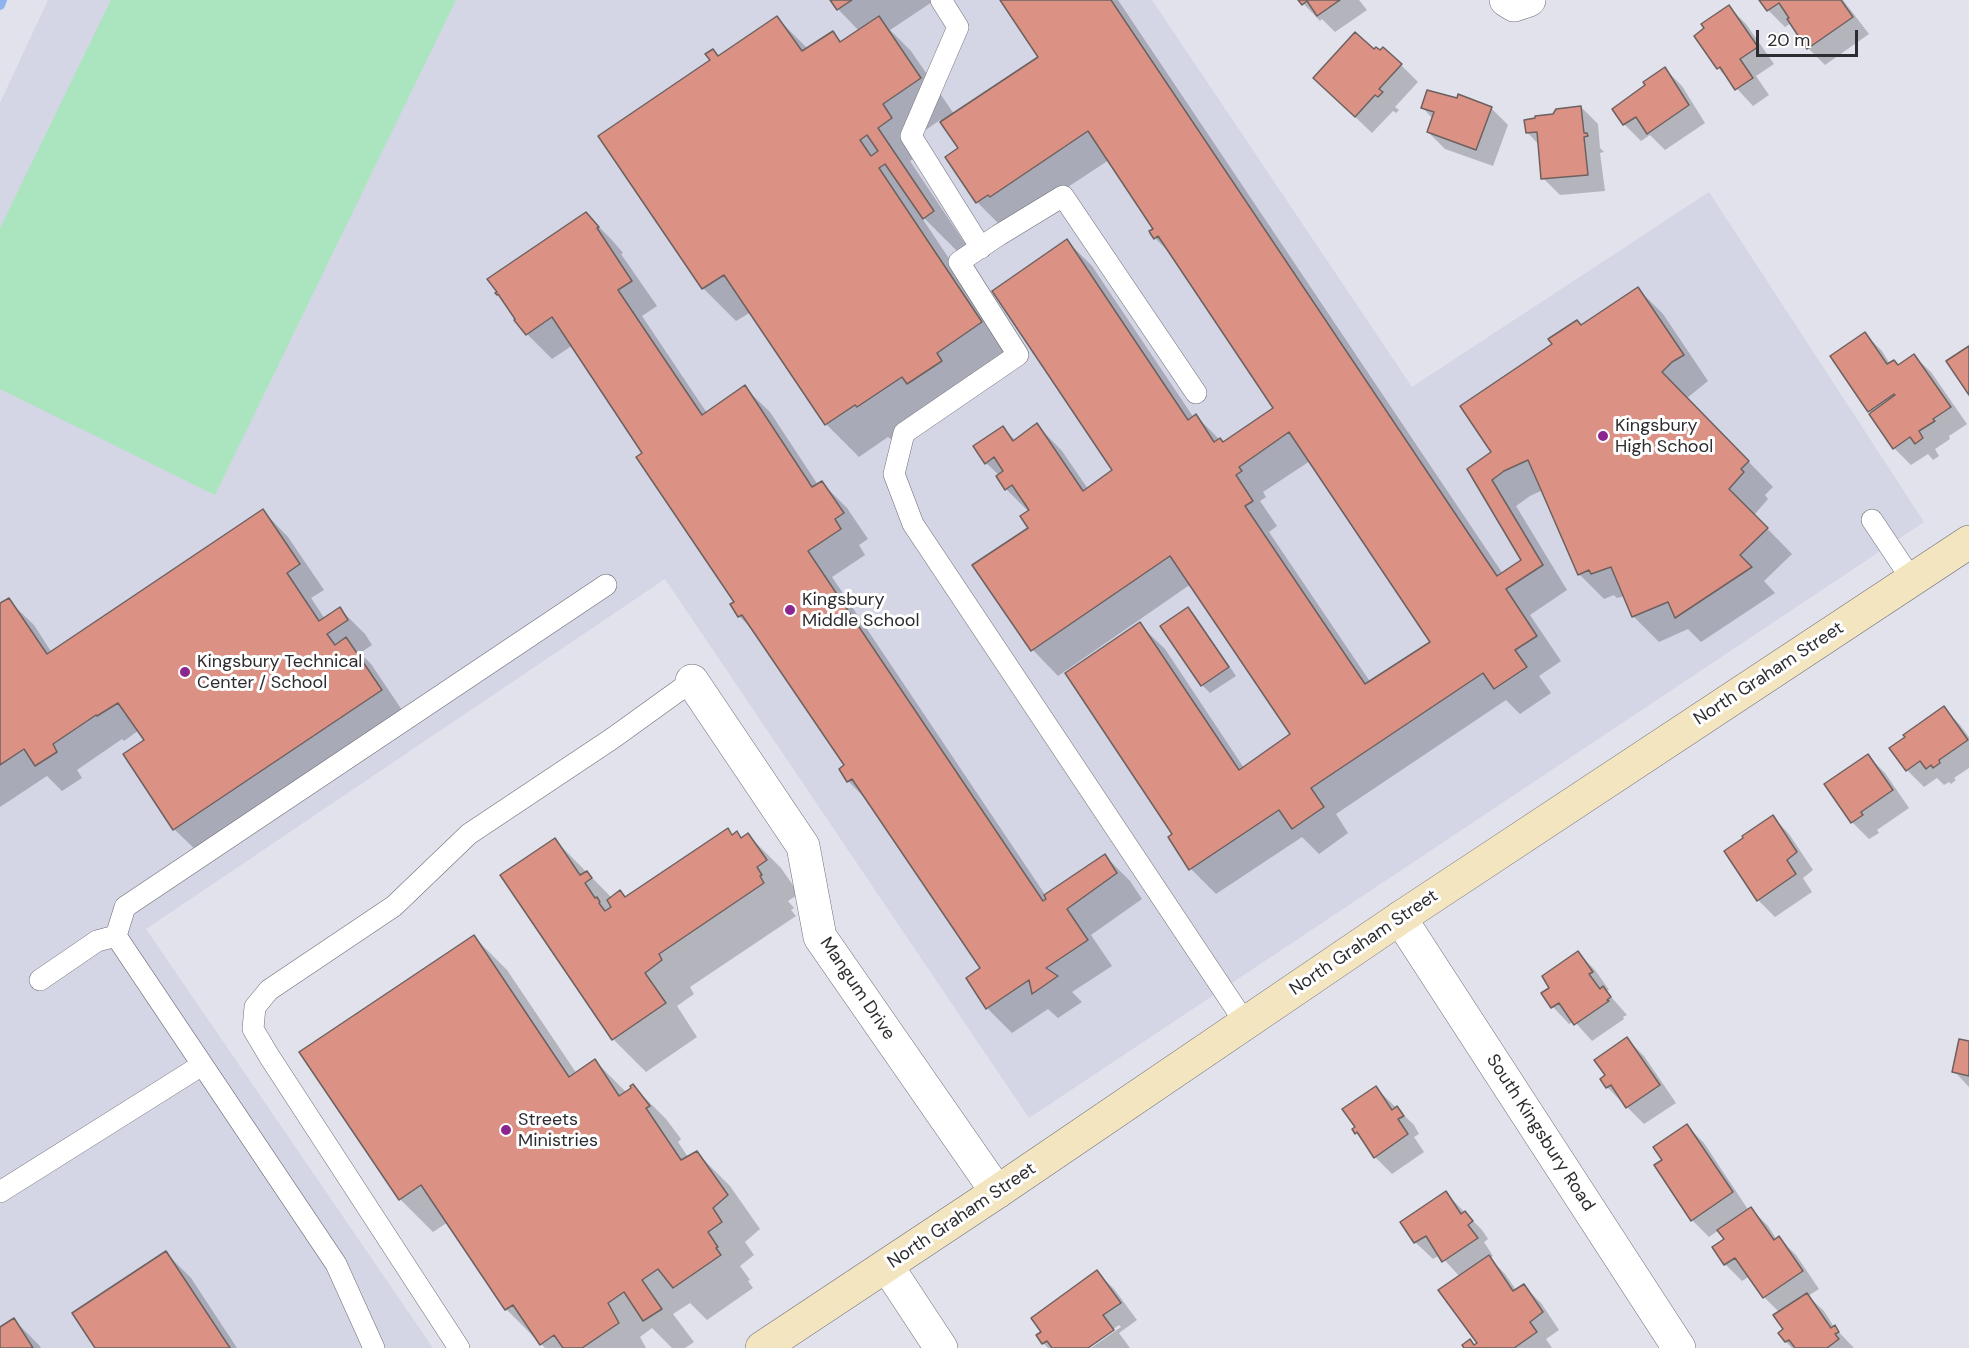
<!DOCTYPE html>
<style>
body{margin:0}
#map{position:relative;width:1969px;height:1348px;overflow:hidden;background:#e1e2ec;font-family:"DM Sans",sans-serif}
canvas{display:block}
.scale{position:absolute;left:1756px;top:30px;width:102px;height:27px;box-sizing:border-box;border:3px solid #2d2d31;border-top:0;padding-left:8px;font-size:18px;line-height:21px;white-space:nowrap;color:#2d2d31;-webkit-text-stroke:4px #fff;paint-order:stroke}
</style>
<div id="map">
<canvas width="1969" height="1348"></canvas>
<div class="scale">20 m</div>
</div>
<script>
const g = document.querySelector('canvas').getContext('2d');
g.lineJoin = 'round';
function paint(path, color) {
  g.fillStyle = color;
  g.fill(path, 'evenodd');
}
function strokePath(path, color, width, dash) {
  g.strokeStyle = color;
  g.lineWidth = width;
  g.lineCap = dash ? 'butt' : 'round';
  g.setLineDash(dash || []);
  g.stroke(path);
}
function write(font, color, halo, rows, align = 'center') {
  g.font = font + ' "DM Sans",sans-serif';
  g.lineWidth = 6;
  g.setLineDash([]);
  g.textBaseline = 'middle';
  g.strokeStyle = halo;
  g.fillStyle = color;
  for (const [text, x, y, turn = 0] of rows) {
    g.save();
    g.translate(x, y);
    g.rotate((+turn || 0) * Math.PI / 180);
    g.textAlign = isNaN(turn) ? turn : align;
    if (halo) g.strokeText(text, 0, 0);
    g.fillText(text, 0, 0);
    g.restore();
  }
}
paint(new Path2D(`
 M48,0h1104l260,387 297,-195 215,330 -895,596 -364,-539 -519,350 287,419h-433v-1245z`), '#d4d5e5');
paint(new Path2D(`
 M111,0h345l-241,495 -215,-106v-161z`), '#abe5bf');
paint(new Path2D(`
 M832,0h103l-45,30 21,21 43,63 86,-57 -38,-57h116l385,574 20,-14 -54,-91 24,-16 89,-127 56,-37 25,25 45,67 -21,17 86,89 -8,8 3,4 -14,16 38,39 -28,27 11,12 -74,49 -13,-13 -29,13 -25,-25 -9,-21 -8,2 -3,-3 -10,4 -25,-25 -36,-84 -13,6 -14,10 51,84 -37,25 31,46 -22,15 12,17 -31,21 -14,-14 -170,114 12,19 -29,21 -17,-17 -86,57 -25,-25 -21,-32 4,-3 -35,-210 26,25 79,119 48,-33 -101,-151 -133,92 -25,-26 -58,-85 55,-37 -1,-16 -23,-23 -7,-14 -13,-12 17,-35 13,13 21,-16 25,26 26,38 26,-18 -47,-230 25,25 102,152 2,-2 27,27 52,-35 -101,-151 -19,-19 -4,-6 4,-3 -46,-69 -93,61 -14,6 -25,-25 -17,-53 -20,-29 -26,18 10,14 -14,9 56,84 -9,6 -34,-34 -1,1 92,138 -123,83 -3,-2 -29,20 -33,-33 -75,-112 -15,9 -33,-33 -103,-152 177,-118 31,31 24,-16 10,9 17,-11 -21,-22zM1310,461l122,181 -61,41 -102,-151 8,-6 -17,-25 6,-4 -3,-5z
 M1300,0h59l8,10 -32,22 -13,-13 -2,2z
 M1761,0h82l26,34 -44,31 -17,-17 -17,-25 -6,4 -17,-17z
 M1729,7l17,17 28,40 -18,12 13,19 -16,11 -35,-38z
 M1374,51l27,14 17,17 -23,25 4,3 -3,3 -3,-2 -21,22 -40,-38z
 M1665,69l17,17 23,37 -40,27 -15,-15 -9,6 -17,-17z
 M1422,107l69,1 17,17 -15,41 -48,-17 -17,-17 5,-13z
 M1581,107l17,17 2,24 4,4 -4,1 5,38 -45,4 -17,-17 -4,-33 -12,-13 27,-16z
 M586,214l25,25 12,14 -2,1 36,52 -15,10 65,97 37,-26 26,25 48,73 4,-2 25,25 21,31 -9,6 6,10 -33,22 214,319 59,-40 25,25 12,18 -51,36 21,31 -40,26 10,10 -24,16 -10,-9 -36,24 -25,-25 -5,-39 -113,-167 -21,-21 -2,-15 -90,-133 -17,-17 -3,-13 -92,-150 -71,-108 -21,14 -25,-25z
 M1865,334l17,17 8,13 9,2 15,-10 17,16 36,52 -18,12 1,3 -15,10 4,7 -6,4 -5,-6 -17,11 -17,-17 -25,-37z
 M263,511l25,26 36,53 -13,8 14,21 15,-10 25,25 7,11 -12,8 11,11 35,52 -206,138 -26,-25 -28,-89 -7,-10 -15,11 -2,-2 -45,31 5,8 -20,13 -15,-15 -47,31v-202l8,-5 26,25 18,28z
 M1188,609l8,8 40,59 -26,17 -8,-8z
 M1944,708l16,17 9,12v31l-15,10 2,2 -5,4 -2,-2 -5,3 -7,-7 -13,9 -17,-17v-33z
 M1868,756l17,17 24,35 -32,22 2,3 -10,6 -17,-17 -26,-37z
 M1773,817l16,17 24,36 -10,8 9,14 -37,25 -17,-17z
 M727,830l6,6 4,-3 5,6 6,-4 33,33 18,26 -11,7 6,7 -3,2 5,6 -106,71 4,7 -17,12 20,31 -51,35 -33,-33 -58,-199 57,58h14z
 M474,937l33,33 70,104 18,-13 32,32 6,-7 33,33 15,20 -3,3 10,15 9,-4 33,33 30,43 -15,13 9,13 -14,11 10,14 -2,1 5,7 -46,32 -17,-17 -17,11 21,28 -9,6h-13l-20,-20 -12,9 6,11h-101l-39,-39 -58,-87 -15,10 -33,-33z
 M1578,953l17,17 14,20 -3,1 21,24 -4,2 1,2 -32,22 -18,-20 -5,3 -16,-17 -10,-13 8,-6z
 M1627,1039l17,17 32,47 -32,21 -37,-37v-11z
 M1969,1043v44l-15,-16z
 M1376,1088l38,37 5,9 -5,3 10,15 -32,22 -17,-17 -21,-27 3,-2z
 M1687,1126l17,17 45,68 2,-2 17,17 9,14 2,-2 17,17 23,34 -11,7 16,15 10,16 20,21h-62l-6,-6 -1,-12 -5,-17 -16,-16 -14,-21 -8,5 -17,-17 -11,-17 12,-7 -7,-10 -10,7 -17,-17 -28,-60z
 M1446,1193l36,37 6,9 -4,3 9,14 -3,2 15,16 11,16 8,-4 17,17 18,27 -13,9 6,9h-87l5,-7 5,5 4,-3 -19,-66 -20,-22 -7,4 -17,-16 -14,-21z
 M166,1253l25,25 46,70h-140z
 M1097,1272l17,17 23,31 -18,13 11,15h-39l30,-21 -2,-2 -33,23h-38l-5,-5z
 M14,1320l25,25 2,3h-41v-19z`), '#0003');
strokePath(new Path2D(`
 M0,5l2,-5`), '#8db4ee', 10);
const building = new Path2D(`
 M830,0h22l-15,10z
 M1000,0h111l386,576 24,-16 -54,-91 24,-17 -31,-46 92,-62 -4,-5 29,-19 4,5 57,-38 46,68 -12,7 -10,10 87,89 -8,8 3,3 -15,17 39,39 -28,27 12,12 -77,51 -7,-16 -36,15 -21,-50 -20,7 -2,-4 -11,5 -50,-115 -24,11 -12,9 51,85 -37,24 31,47 -22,14 12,17 -33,22 -11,-16 -172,115 13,19 -32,22 -13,-19 -90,60 -21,-33 4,-3 -107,-161 75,-51 99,148 51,-36 -120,-178 -139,95 -59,-86 56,-37 -8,-12 9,-6 -17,-25 -7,5 -9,-14 7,-5 -9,-14 -9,7 -12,-18 30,-20 10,15 24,-18 46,68 29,-21 -120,-179 75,-52 121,181 8,-6 18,28 6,-4 3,4 50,-34 -115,-172 -4,3 -4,-6 -1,-2 4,-2 -65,-98 -98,66 -2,-2 -12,8 -31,-46 13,-9 -18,-26 98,-65zM1289,432l141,210 -65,42 -120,-178 8,-5 -17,-26 6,-4 -3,-4z
 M1298,0h42l-23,16 -10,-15 -5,4z
 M1759,0h82l12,17 -46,32 -20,-30 2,-1 -10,-15 -12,8z
 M1729,5l29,42 -18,12 13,19 -18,12 -15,-23 -3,2 -23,-33 10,-8 -3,-4z
 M777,16l25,35 31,-20 7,11 39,-26 42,62 -38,26 9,14 -14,10 56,83 -11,8 -38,-55 -6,4 103,154 -45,31 5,8 -35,23 -5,-7 -45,30 -2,-2 -30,20 -101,-150 -22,14 -104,-153 112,-76 -5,-6 8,-5 5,7zM867,135l11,16 -7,5 -11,-16z
 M1355,32l19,17 2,-2 4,3 3,-3 19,17 -23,25 4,3 -5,5 -3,-2 -20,22 -42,-39z
 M1665,67l24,38 -42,29 -11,-17 -13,8 -11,-16 33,-24 -2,-3z
 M1427,90l30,8 1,-4 34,13 -16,43 -49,-18 7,-20 -13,-4z
 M1581,106l3,27h3l1,3 -4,1 4,38 -47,4 -4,-47 -11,1 -2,-13 11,-2v-2l18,-2 3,-5z
 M586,212l13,15 -2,1 35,53 -14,9 84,125 43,-30 67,102 10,-6 22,32 -9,6 6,10 -33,22 235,350 3,-2 -2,-4 61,-41 12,19 -50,36 21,31 -42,28 12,8 -26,18 -3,-14 -43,29 -20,-31 14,-10 -128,-189 -5,3 -8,-13 5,-4 -102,-150 -4,2 -8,-13 4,-2 -98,-145 6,-4 -86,-130 -4,-6 -26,18 -12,-15 1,-1 -17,-25 -1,1 -2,-2 2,-1 -10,-13z
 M1865,332l22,32 7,-4 4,5 16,-11 37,53 -18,12 2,2 -16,10 4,7 -8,6 -5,-7 -17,12 -24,-35 26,-19 -1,-1 -26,18 -38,-56z
 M1969,346v49l-23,-34z
 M263,509l37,55 -13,9 32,48 21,-14 8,13 -21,14 8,11 11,-8 36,53 -209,140 -50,-76 21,-14 -26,-37 -21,13 -1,-1 -43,29 4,8 -22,14 -11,-17 -24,16v-162l9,-5 38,56z
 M1188,607l41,60 -28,19 -41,-60z
 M1944,706l24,34 -29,20 1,3 -7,5 -2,-3 -5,4 -6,-8 -14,10 -17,-23 16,-11 -2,-2z
 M1868,754l25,36 -32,22 2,3 -12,8 -27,-39z
 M1773,815l24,37 -10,8 9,14 -39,27 -33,-50 19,-13 -1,-2z
 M728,828l4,7 5,-4 4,7 7,-5 19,27 -10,7 5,8 -2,1 4,7 -105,71 3,6 -17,13 21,30 -54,37 -112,-165 55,-37 25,37 7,-4 5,7 -7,5 10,15 2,-1 3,5 -1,1 6,8 6,-4 -4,-7 13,-10 5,7z
 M474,935l95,142 26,-18 24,37 12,-8 -1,-2 3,-2 17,22 -4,2 35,52 16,-9 31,44 -15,13 9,14 -14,10 10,15 -2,1 5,7 -48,33 -15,-19 -16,11 20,29 -19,12 -19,-29 -16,11 11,20 -37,25h-19l-9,-13 -14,10 -27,-40 -8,5 -84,-125 -22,15 -100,-148z
 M1578,951l15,21 -4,2 11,15 3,-3 8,11 -4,3 2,1 -35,24 -15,-22 -8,5 -10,-15 8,-5 -7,-12z
 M1627,1037l33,48 -34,23 -15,-23 -5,3 -6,-9 5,-4 -11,-15z
 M1959,1039l10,2v35l-17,-4z
 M1376,1086l16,24 5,-4 7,10 -6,3 10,15 -34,24 -17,-26 -2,2 -3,-5 3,-2 -13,-18z
 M1687,1124l46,68 -42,29 -37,-56 8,-5 -9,-13z
 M1446,1191l15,23 4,-3 8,10 -5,4 10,13 -36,24 -16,-26 -12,7 -14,-21z
 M1751,1207l23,33 5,-4 24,35 -40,27 -28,-40 -11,7 -12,-18 12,-8 -7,-9z
 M166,1251l64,97h-135l-23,-35z
 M1489,1255l24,36 11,-7 19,28 -13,10 7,10 -23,16h-50l-2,-3 8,-6 4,6 3,-2 -39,-53z
 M1097,1270l24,33 -18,12 11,15 -26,18h-36l-5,-7 -5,3 -6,-9 5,-3 -10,-14z
 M1807,1293l24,35 4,-3 4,7 -4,2 4,5 -12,9h-32l-6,-8 -4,2 -7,-9 5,-4 -10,-14z
 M14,1318l19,30h-33v-21z`);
paint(building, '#dc9185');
strokePath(building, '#6c615f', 1.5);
const service = new Path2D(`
 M941,0l17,27 -47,109 70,112
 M1196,393l-133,-197 -64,39 -40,27 59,93 -114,78 -10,41 19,50 333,500
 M1872,520l40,60
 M40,980l57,-39 19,-5
 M0,1192l202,-127
 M374,1348l-38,-84 -220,-328 9,-29 481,-322
 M459,1348l-190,-292 -16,-27 2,-22 14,-17 125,-84 75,-72 144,-96 79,-57`);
const minor = new Path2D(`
 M1506,0l8,5 15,-5
 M692,681l111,165 17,91 177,255
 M1400,918l279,430
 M887,1266l54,82`);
const secondary = new Path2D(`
 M762,1348l235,-156 403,-274 569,-376`);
strokePath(service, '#6b6b75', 22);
strokePath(minor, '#6b6b75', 34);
strokePath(secondary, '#6b6b75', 34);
strokePath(service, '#fff', 21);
strokePath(minor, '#fff', 33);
strokePath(secondary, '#f4e5c1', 33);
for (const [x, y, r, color] of [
 [1603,436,6,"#8a268e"],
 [790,610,6,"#8a268e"],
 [185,672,6,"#8a268e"],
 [506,1130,6,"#8a268e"]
]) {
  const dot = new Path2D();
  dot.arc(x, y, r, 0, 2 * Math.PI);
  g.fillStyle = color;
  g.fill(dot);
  strokePath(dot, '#fff', 2);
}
write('18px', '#2d2d31', '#fff', [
 ["Kingsbury",1615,426],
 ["High School",1615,447],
 ["Kingsbury",802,600],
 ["Middle School",802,621],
 ["Kingsbury Technical",197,662],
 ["Center / School",197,683],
 ["Streets",518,1120],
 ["Ministries",518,1141]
], 'left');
write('18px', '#2d2d31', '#fff', [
 ["North Graham Street",1769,674,-33],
 ["North Graham Street",1364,943,-34],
 ["Mangum Drive",857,989,56],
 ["South Kingsbury Road",1540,1133,57],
 ["North Graham Street",962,1216,-34]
]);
</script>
